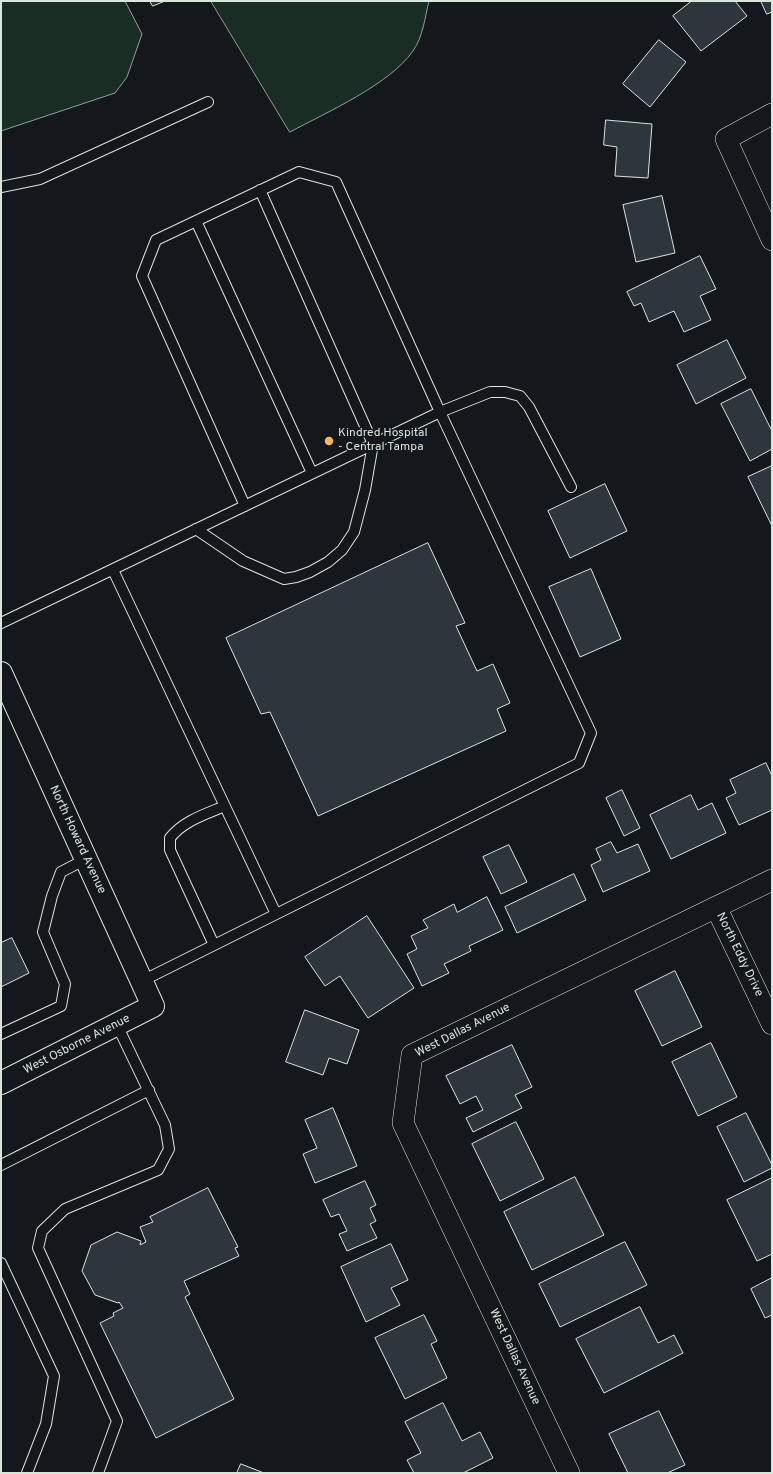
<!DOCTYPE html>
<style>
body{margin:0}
#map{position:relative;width:773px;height:1474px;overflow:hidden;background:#14181c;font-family:Overpass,sans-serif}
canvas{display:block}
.frame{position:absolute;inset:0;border:2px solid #d8e6dc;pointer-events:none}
</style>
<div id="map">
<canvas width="773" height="1474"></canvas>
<div class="frame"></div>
</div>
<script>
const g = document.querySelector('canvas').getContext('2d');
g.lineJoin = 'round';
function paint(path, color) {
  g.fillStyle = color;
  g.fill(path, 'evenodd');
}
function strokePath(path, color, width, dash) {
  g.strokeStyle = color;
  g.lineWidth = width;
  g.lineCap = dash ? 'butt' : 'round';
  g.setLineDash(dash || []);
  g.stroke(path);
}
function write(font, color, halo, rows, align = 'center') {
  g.font = font + ' Overpass,sans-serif';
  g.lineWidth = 3;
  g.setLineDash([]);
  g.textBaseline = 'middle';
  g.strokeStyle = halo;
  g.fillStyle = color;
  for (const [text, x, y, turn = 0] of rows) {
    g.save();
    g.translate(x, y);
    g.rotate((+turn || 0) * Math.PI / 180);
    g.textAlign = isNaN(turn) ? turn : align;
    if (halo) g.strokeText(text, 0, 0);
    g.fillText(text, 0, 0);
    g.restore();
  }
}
const green = new Path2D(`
 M1,1h124l17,33 -15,43 -12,16 -114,38z
 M211,1h218c-4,16 -6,36 -16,50 -24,34 -86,61 -123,81z`);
paint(green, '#1a2d24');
strokePath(green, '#939e99', 1);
const building = new Path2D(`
 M150,1h15l-12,5z
 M692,1h43l12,15 -46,35 -28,-35z
 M761,1h11v11l-5,2z
 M659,40l27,22 -36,45 -27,-23z
 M606,120l46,4 -4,54 -33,-2 2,-29 -13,-2z
 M662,196l13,57 -39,9 -13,-57z
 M700,256l16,33 -16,7 11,24 -27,12 -10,-21 -25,11 -8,-19 -7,3 -7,-14z
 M727,340l19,38 -50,26 -19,-39z
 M751,389l21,42v18l-22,12 -29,-57z
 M772,466v60l-24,-49z
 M605,484l22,47 -57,27 -22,-47z
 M428,543l37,80 -9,3 21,45 16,-7 17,39 -13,6 9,22 -188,85 -48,-104 -9,2 -35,-76z
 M591,569l30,70 -41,18 -31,-70z
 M766,763l6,13v34l-33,15 -13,-27 10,-5 -6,-13z
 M622,790l18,38 -16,8 -18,-38z
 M691,795l7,15 14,-7 14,30 -55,26 -21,-44z
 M611,842l6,11 21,-9 12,27 -47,21 -12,-27 10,-5 -5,-11z
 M509,845l18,37 -26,12 -18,-37z
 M574,874l12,26 -69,33 -12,-26z
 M487,897l16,33 -34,16 2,5 -27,13 5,9 -27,13 -15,-32 10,-5 -6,-13 17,-8 -5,-8 31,-16 3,8z
 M367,916l47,72 -46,30 -28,-42 -15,10 -20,-29z
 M12,938l17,35 -28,14v-44z
 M675,971l27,56 -40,19 -27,-55z
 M305,1010l54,20 -12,34 -18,-6 -6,17 -37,-13z
 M711,1043l26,54 -39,19 -26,-54z
 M512,1045l20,42 -17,8 7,13 -49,24 -7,-14 17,-8 -7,-14 -16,8 -14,-28z
 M333,1108l24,58 -42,17 -12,-29 14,-6 -12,-28z
 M746,1113l26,52v3l-28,14 -27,-55z
 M516,1122l28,57 -44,22 -28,-57z
 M575,1177l29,58 -72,35 -28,-58z
 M772,1178v76l-15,7 -30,-61z
 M365,1181l11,24 -6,3 6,13 -6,3 7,14 -30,13 -8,-17 8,-3 -8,-17 -8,3 -8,-17z
 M208,1188l30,59 -3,1 4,8 -55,25 6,13 -5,3 49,102 -78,39 -56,-115 14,-7 -1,-3 10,-5 -4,-6 -1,1 -23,-8 -13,-24 9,-26 26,-13 24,9 -1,4 6,-3 -6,-15 13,-5 -3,-5z
 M625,1242l22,43 -87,42 -21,-43z
 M391,1244l17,36 -17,8 9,17 -34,17 -25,-55z
 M772,1278v37l-7,3 -14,-29z
 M640,1307l18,36 16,-8 9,18 -79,40 -28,-54z
 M424,1315l13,26 -6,3 16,34 -42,21 -30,-61z
 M443,1403l19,38 18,-9 13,26 -30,15h-49l-7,-13 14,-7 -16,-31z
 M659,1411l26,54 -18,8h-39l-19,-39z
 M241,1464l23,9h-27z`);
paint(building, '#2c363c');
strokePath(building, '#d8e6dc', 1);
const lane = new Path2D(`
 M1,187l39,-8 168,-77
 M196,221l116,252
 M245,506l-103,-230 14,-36 143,-68 37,10 104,230 50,-20h15l15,4 9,11 42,80
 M196,529l47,32 41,18 12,-2 14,-5 18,-10 14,-12 12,-18 11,-42 8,-46 -113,-254
 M113,570l163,344
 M1,623l439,-211 151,321 -12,30 -437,218
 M214,945l-44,-95v-12c13,-17 36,-24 55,-32
 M1,1034l60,-28 4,-22 -22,-52 9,-36 9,-24 25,-13
 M1,1165l148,-75
 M1,1263l53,113 -8,48 -19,49
 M98,1473l19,-52 -79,-173 4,-17 23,-22 93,-39 11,-21 -4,-24 -48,-100`);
const street = new Path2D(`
 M772,114l-46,25 46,101
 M716,907l56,117
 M569,1473l-166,-350 9,-68 360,-175`);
const secondary = new Path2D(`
 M1,673l152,333 -152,77`);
strokePath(lane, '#d8e6dc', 12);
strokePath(street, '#d8e6dc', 22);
strokePath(secondary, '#d8e6dc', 24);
strokePath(lane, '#14181c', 10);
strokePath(street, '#14181c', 21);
strokePath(secondary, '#14181c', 22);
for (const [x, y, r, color] of [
 [329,441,5,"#ffb74d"]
]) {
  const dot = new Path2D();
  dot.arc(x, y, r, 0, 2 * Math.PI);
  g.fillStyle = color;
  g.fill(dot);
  strokePath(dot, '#14181c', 1.5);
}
write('12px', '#d8e6dc', '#14181c', [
 ["Kindred Hospital",338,434],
 ["- Central Tampa",338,448]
], 'left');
write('12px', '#d8e6dc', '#14181c', [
 ["North Howard Avenue",77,840,65],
 ["North Eddy Drive",739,955,64],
 ["West Dallas Avenue",463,1031,-27],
 ["West Osborne Avenue",77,1045,-27],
 ["West Dallas Avenue",514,1357,65]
]);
</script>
